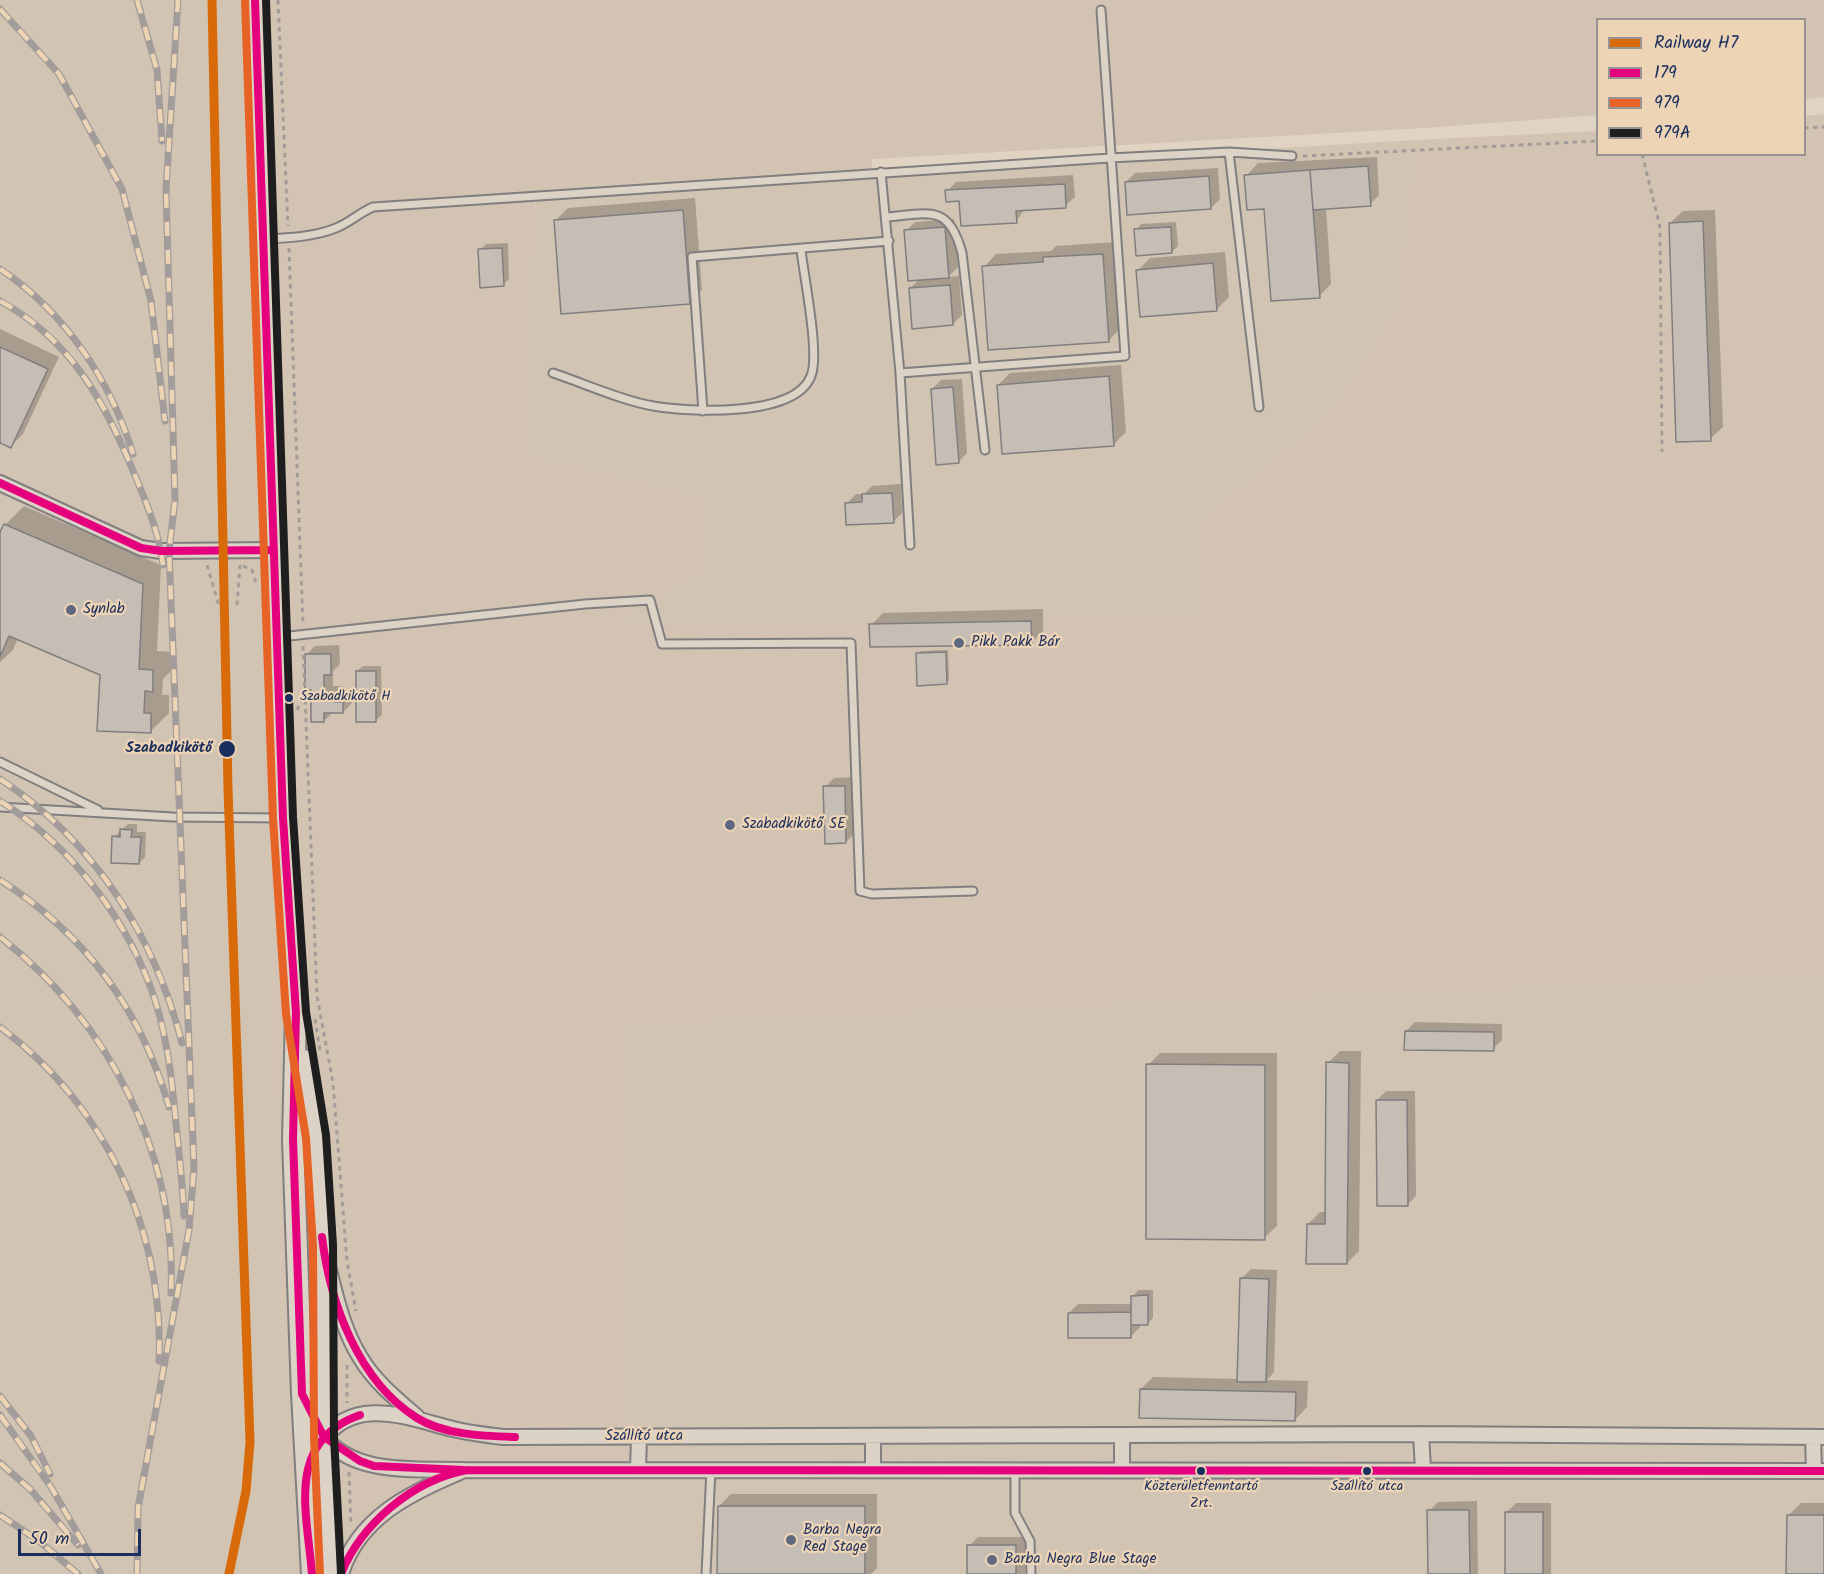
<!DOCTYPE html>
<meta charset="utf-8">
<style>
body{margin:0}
#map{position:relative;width:1824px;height:1574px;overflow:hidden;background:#e0d3c2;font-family:Kalam,sans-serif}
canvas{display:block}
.legend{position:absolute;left:1596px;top:18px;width:210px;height:138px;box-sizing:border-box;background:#edd4b5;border:2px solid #999292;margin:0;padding:8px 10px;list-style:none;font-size:18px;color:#1b2f5e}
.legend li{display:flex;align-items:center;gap:12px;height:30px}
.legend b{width:30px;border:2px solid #999292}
.scale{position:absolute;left:18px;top:1529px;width:123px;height:27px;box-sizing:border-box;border:3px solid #1b2f5e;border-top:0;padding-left:8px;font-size:18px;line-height:21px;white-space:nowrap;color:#1b2f5e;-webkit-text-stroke:4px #edd4b5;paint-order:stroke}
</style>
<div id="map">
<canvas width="1824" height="1574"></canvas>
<ul class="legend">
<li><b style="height:8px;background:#d96a0a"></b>Railway H7</li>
<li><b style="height:8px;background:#e5007d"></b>179</li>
<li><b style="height:8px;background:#e76225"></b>979</li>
<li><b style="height:8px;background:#1e1e1e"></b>979A</li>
</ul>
<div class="scale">50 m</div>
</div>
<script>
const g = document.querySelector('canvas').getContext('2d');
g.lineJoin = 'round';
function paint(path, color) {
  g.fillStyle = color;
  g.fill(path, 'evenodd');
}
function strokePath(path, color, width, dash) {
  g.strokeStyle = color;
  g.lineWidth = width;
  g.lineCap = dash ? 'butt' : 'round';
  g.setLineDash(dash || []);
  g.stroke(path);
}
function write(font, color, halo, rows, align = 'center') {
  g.font = font + ' Kalam,sans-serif';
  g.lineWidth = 4.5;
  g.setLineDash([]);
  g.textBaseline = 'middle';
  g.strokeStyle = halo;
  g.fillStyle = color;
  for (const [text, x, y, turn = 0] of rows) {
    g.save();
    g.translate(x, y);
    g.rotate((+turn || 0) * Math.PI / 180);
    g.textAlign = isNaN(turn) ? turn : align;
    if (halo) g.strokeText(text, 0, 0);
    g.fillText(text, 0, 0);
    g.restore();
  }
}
paint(new Path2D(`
 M0,0h255l28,818 -14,208 6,79 10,290 10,179h-295z
 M1416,140l-22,172 -60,96 -137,115 4,93 -581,6 -93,-168 9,-267 336,-15z
 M1824,977v597h-1466l8,-26 19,-23 25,-20 26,-13 33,-9 160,-4v-454z`), '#d2c4b3');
paint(new Path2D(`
 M255,0h1569v97l-19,2 -1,-79h-206l-1,95 -172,13 -553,31v13l-336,15 -9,267 180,42 -2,76 -84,50 580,-6 -4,-93 137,-115 60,-96 22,-172 181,-9 1,23h206l1,-38 19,-2v863l-1195,48v454l-160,4 -33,9 -26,13 -25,20 -19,23 -8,26h-63l-10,-179 -10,-290 -6,-79 14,-208z`), '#d3c3b2');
paint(new Path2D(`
 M1377,157l2,38 -9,9 -44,3 5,77 -12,12 -73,-120 12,-13z
 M1218,168l2,31 -9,9 -85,-26 9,-9z
 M1073,175l2,22 -10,9 -40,3 -9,12 -55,-21 -14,-9 9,-9z
 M695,198l7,92 -13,12 -133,-82 12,-12z
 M1715,210l8,217 -13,12 -40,-216 13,-12z
 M954,219l4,48 -10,10 11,-1 3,39 -9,9 -43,-36 10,-9 -14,-48 9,-9z
 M1176,222l2,24 -6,6 -36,-22 5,-6z
 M1115,242l5,87 -12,12 -124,-74 12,-13 55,-3 5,-5z
 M508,243l1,36 -6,6 -23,-35 6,-6z
 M1225,252l4,45 -12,12 -79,-39 12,-12z
 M0,329l59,28 -36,77 -12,12 -11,-4z
 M1121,365l5,67 -12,12 -116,-59 12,-12z
 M962,379l5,74 -9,9 -26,-73 9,-9z
 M901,484l1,29 -9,9 -46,-19 9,-9h8l8,-8z
 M24,506l137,59 -4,86 14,1v19l-8,8 -1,16h7v18l-19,19 -49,-58 -83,-36 -5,12 -13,12v-126l5,-11z
 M1043,609v22l-12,12 -160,-18 12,-12z
 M339,645l1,19 -7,7v15h10v8h8l1,9 -9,9h-10l-9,9 -12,-32 -6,-34 9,-9z
 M948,650l1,30 -3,3 -28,-29 2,-3z
 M363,666h18l1,49 -6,5 -19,-49z
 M853,777l2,56 -9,9 -21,-55 9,-9z
 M128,824h9v8h9l-1,25 -6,6 -25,-26z
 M1415,1022l87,2v16l-9,9 -87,-18z
 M1340,1051h21l-2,200 -12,12 -39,-39 12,-12h6l2,-149z
 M1160,1053h117v173l-13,12 -116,-173z
 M1386,1091h29l1,105 -9,9 -30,-105z
 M1251,1269l26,1 -3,102 -7,8 41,1 -1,26 -12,13 -154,-31 12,-12 86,2 3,-101z
 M1138,1290h15v28l-5,5h-8v4l-9,9 -62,-23 9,-9h55v-8z
 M731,1494h146v74l-6,6h-152v-68z
 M1477,1501l1,73h-49v-63l9,-9z
 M1516,1503h35v71h-45l1,-62z
 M1801,1503h23v71h-36l1,-59z
 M978,1537h47v37h-56v-28z`), '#0003');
const building = new Path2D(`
 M1368,166l3,40 -58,4 -3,-40z
 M1310,170l10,128 -49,3 -7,-92 -17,1 -3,-35z
 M1209,176l2,33 -84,6 -2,-33z
 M1065,184l1,24 -50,3 1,12 -56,3 -2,-25 -13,1 -1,-12z
 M683,210l7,94 -129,10 -7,-94z
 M1703,221l8,220 -35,1 -7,-219z
 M945,227l4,51 -41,3 -4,-51z
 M1171,227l1,26 -36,3 -2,-27z
 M502,248l2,38 -24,2 -2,-39z
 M1103,254l6,88 -121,8 -6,-84 61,-4v-5z
 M1213,263l4,48 -77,6 -4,-47z
 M950,285l3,40 -41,4 -3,-41z
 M0,347l48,22 -37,79 -11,-5z
 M1109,376l5,70 -112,8 -5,-69z
 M953,387l6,76 -23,2 -5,-76z
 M892,493l2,30 -48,2 -1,-22 17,-1v-8z
 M4,524l139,60 -4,85 14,1v22l-8,-1 -1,22h7v20l-54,-2 3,-56 -91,-39 -9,21v-125z
 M1031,621l1,24 -162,2 -1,-23z
 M946,652l1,32 -30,2 -1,-33z
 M305,654h26v21h-7v20l10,-1v8h9v11h-19v9h-13v-32h-6z
 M356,671h20v51h-20z
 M823,786h22l1,57 -21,1z
 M120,829l12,1 -1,7h10l-2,27 -28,-1 1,-27 8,1z
 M1405,1031l89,1v19l-90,-1z
 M1326,1062l23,1 -2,201h-41l1,-40h18z
 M1146,1064l119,1v175l-119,-1z
 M1376,1100h31l1,106h-31z
 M1240,1278l29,1 -3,103h-29z
 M1148,1295v30h-17v-29z
 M1131,1312v26h-63v-25z
 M1140,1389l156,3 -1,29 -156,-3z
 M718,1506h147v68h-148z
 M1427,1510h42l1,64h-42z
 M1505,1512h38v62h-38z
 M1787,1515h37v59h-38z
 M967,1545h49v29h-49z`);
paint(building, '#c6beb4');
strokePath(building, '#807e7f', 1.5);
const service = new Path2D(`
 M1229,152l30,255
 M881,172l19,201 225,-17 -24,-346
 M887,217c43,-4 62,-13 75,36l23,197
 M264,239c23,-1 50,-2 72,-11 13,-5 23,-15 37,-21l737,-49 119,-6 63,4
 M553,373c33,11 67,27 100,33 35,6 142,12 158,-30 9,-22 -7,-99 -10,-126
 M900,373l10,172
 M703,411l-11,-154 197,-16
 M280,637l305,-33 65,-4 12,44 189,-1 9,248 12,3 101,-3
 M0,762l98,48
 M0,807l173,10 108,1
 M1015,1470v43l15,28 1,33
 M706,1574l5,-105`);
const minor = new Path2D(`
 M0,483l141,65 20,3 113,-1
 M329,1270c7,28 15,62 31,87 14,24 36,42 57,60
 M305,1402c6,11 11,23 18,33 30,42 96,33 141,35l1360,1
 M1421,1434l2,35
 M1122,1435v33
 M873,1436v33
 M1813,1437l1,34
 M321,1442c33,-48 87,-24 132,-13 16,4 33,6 50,8l918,-3 403,3
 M638,1469l1,-31
 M341,1574c17,-56 69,-81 119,-102`);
const secondary = new Path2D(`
 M255,0l28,818 13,195 -3,126 9,255 10,180
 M304,1060l12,77 7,109 1,191 7,137`);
strokePath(service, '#807e7f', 11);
strokePath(minor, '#807e7f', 18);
strokePath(secondary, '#807e7f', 24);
strokePath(new Path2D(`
 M278,0l10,226
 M1804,128l20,-1
 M1642,154l18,73 2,225
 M1303,156l295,-15
 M289,248l14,377
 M207,565l12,41
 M243,566l9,4 4,13
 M237,605l3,-40
 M303,646l14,350 16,87 14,179 9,49
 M297,710l6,-13
 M315,1019l5,32
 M347,1365v38
 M349,1472l2,54`), '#a29d9b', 3, [4.5, 4.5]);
strokePath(service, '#dcd2c6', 7);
strokePath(minor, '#dcd2c6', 14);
strokePath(secondary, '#dcd2c6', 20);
const rail = new Path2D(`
 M137,0l20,70 5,71
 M0,9l59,65 63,115 29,112 14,120
 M0,269c65,43 111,112 133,185
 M0,301c72,39 106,103 136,177 12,28 23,56 27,87
 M0,779c94,62 154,156 182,264
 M0,801c72,45 130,121 156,202 13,43 17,87 21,131 3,27 6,55 7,82
 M0,880c85,54 141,129 169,227
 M0,937c109,85 177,216 171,356
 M0,1027c106,79 164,203 159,334
 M0,1396l31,40 19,38
 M0,1415l51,72 50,87
 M0,1463l30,26 48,56
 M0,1515l39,26 39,33
 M137,1574l1,-66 51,-278 5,-62 -25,-617 6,-51 -9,-310 12,-190`);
strokePath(rail, '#a29d9b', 7);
strokePath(rail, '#edd4b5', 4.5, [14]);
strokePath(new Path2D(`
 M255,0l28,818 13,195 -3,126 9,255 22,43 36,24 14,5 90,4 1360,1
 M0,483l141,65 20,3 113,-1
 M322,1237c8,66 36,144 95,181 27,17 67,18 98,19
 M312,1574c-5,-62 -27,-133 48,-159
 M341,1574c20,-50 72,-94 126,-104`), '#e5007d', 8);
strokePath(new Path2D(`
 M245,0l28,818 13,196 20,124 7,108 1,191 6,137`), '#e76225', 8);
strokePath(new Path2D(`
 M266,0l27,817 13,195 20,123 7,110 1,192 7,136`), '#1e1e1e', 8);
strokePath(new Path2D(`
 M212,0l16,788 22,654 -4,49 -17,83`), '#d96a0a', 9);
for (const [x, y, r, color] of [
 [71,610,6,"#606881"],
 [959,643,6,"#606881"],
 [289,698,5,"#1b2f5e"],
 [227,749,9,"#1b2f5e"],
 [730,825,6,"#606881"],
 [1201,1471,5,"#1b2f5e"],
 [1367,1471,5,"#1b2f5e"],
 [791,1540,6,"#606881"],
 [992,1560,6,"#606881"]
]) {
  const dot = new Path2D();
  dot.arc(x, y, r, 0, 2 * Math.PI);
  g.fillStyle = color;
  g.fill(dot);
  strokePath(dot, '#edd4b5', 2);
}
write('14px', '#1b2f5e', '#edd4b5', [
 ["Szabadkikötő H",300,698,"left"],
 ["Közterületfenntartó",1201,1488],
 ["Zrt.",1201,1505],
 ["Szállító utca",1367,1488]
]);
write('15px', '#1b2f5e', '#edd4b5', [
 ["Synlab",83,610],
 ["Pikk Pakk Bár",971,643],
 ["Szabadkikötő SE",742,825],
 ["Barba Negra",803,1531],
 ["Red Stage",803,1548],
 ["Barba Negra Blue Stage",1004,1560]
], 'left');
write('bold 15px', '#1b2f5e', '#edd4b5', [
 ["Szabadkikötő",212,749]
], 'right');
write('15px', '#1b2f5e', '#edd4b5', [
 ["Szállító utca",644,1437]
]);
</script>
